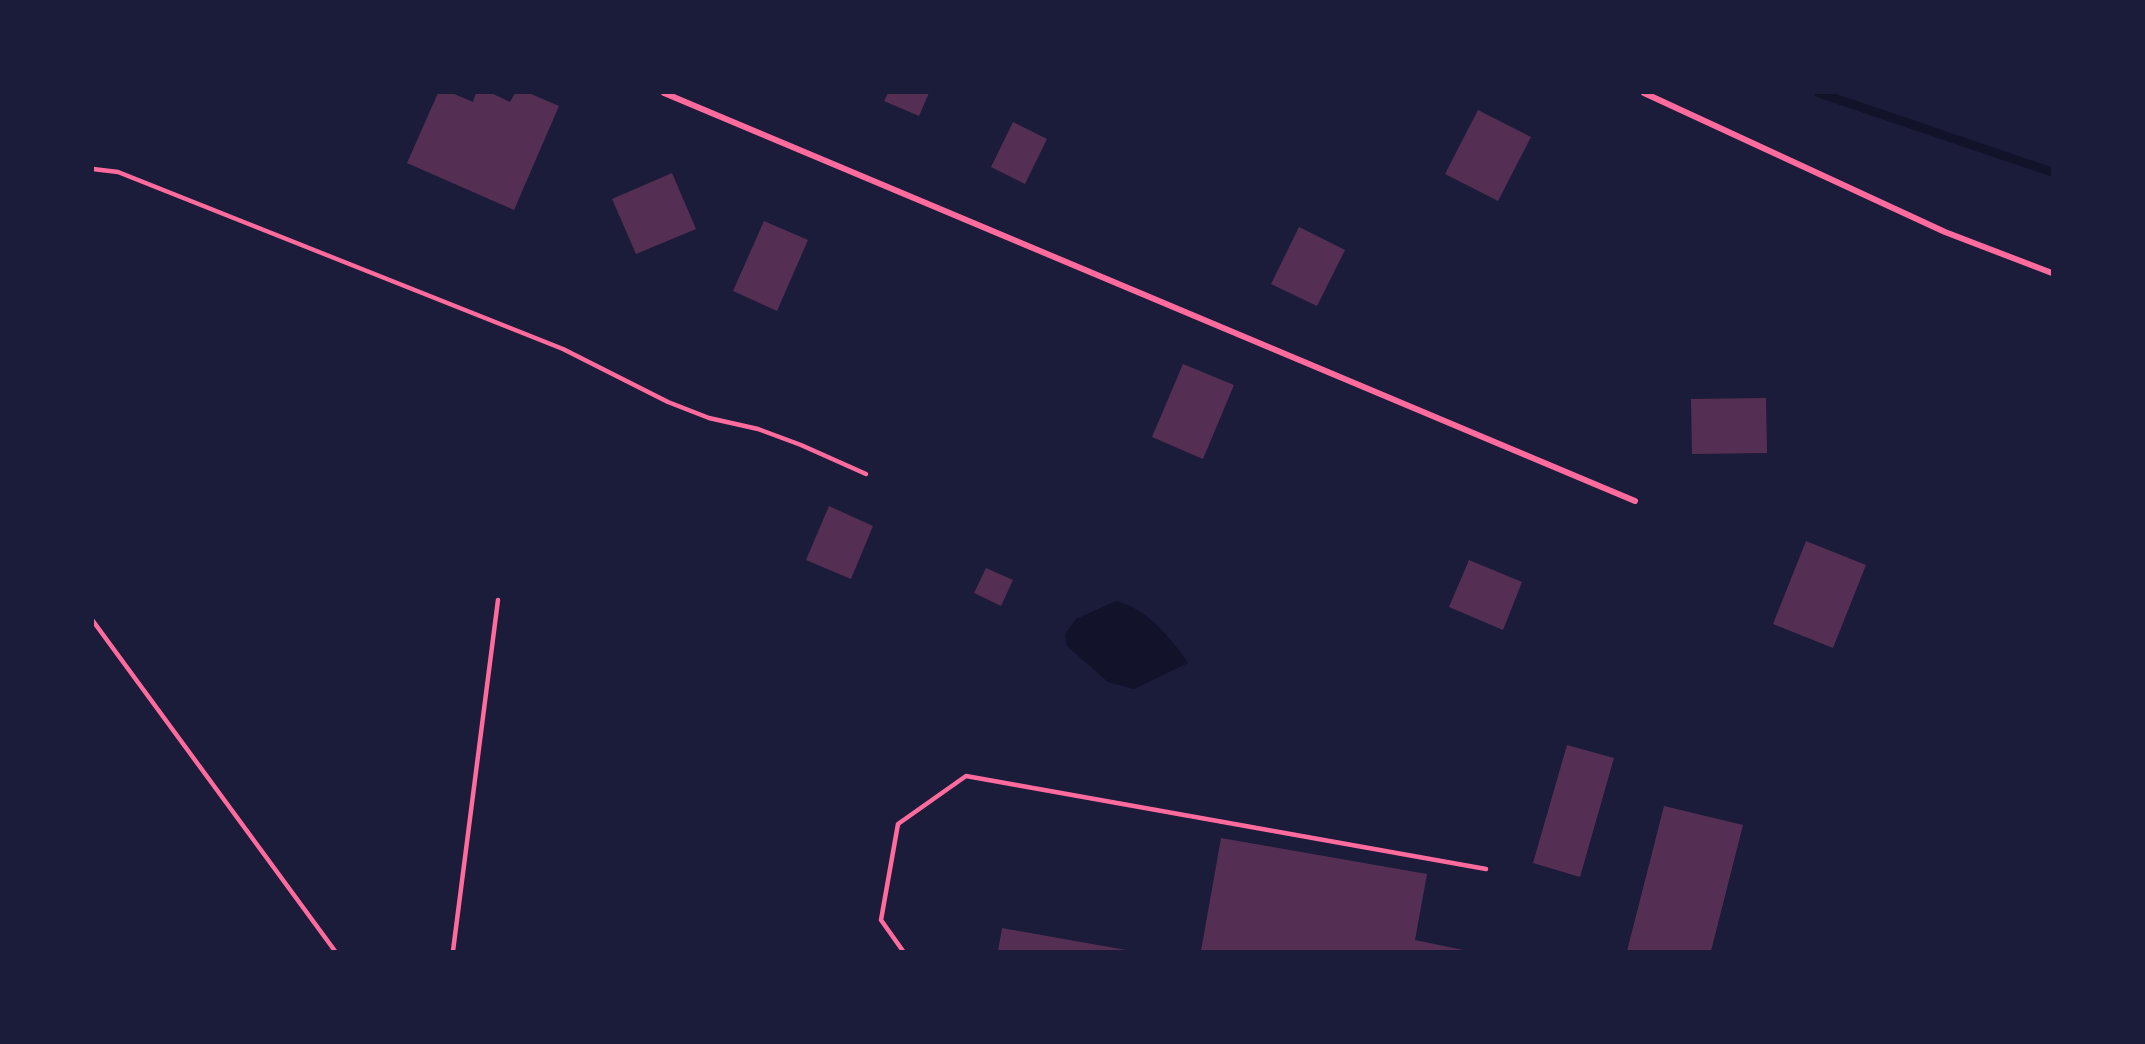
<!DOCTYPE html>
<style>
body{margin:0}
#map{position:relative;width:2145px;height:1044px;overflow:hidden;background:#1b1b3a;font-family:Commissioner,sans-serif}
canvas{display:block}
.frame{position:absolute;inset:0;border:94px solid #1b1b3a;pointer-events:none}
</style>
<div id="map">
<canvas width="2145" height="1044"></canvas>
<div class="frame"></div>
</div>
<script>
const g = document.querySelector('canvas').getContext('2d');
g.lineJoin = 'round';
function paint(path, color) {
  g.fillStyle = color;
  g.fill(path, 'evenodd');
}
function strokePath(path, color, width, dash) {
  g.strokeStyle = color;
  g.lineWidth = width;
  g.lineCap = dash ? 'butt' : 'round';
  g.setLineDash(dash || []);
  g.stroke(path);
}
paint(new Path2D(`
 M1116,601c30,7 55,37 72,62l-54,26 -26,-7 -41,-36 -2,-12 11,-15z`), '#12122b');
strokePath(new Path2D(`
 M1819,93l233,79`), '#12122b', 9);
paint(new Path2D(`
 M438,93h14l21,9 3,-9h15l19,9 5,-9h14l30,13 -45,104 -107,-47z
 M888,93h41l-10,23 -35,-15z
 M1478,110l53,27 -33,64 -53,-27z
 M1013,122l34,17 -22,45 -34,-17z
 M672,173l24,56 -60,25 -24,-55z
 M764,221l44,19 -31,71 -44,-20z
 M1299,227l46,23 -28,56 -46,-22z
 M1183,364l51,21 -31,74 -51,-22z
 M1766,398l1,55 -75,1 -1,-55z
 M829,506l44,20 -22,53 -45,-19z
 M1806,541l60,24 -33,83 -60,-24z
 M1469,560l53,22 -19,48 -54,-23z
 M986,568l27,12 -12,26 -27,-13z
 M1567,745l47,13 -34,119 -47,-14z
 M1664,806l79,19 -32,126h-84z
 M1221,838l206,36 -12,66 53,11h-267z
 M1002,928l124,22v1h-128z`), '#542f53');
strokePath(new Path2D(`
 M93,169l25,3 445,177 105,53 41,16 49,11 43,16 65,29
 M93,621l242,330
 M453,951l45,-351
 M903,951l-22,-31 17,-96 68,-48 520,93`), '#ff6b9d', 4.5);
strokePath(new Path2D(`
 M664,93l971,408
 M1644,93l301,139 107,41`), '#ff6b9d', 6);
</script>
